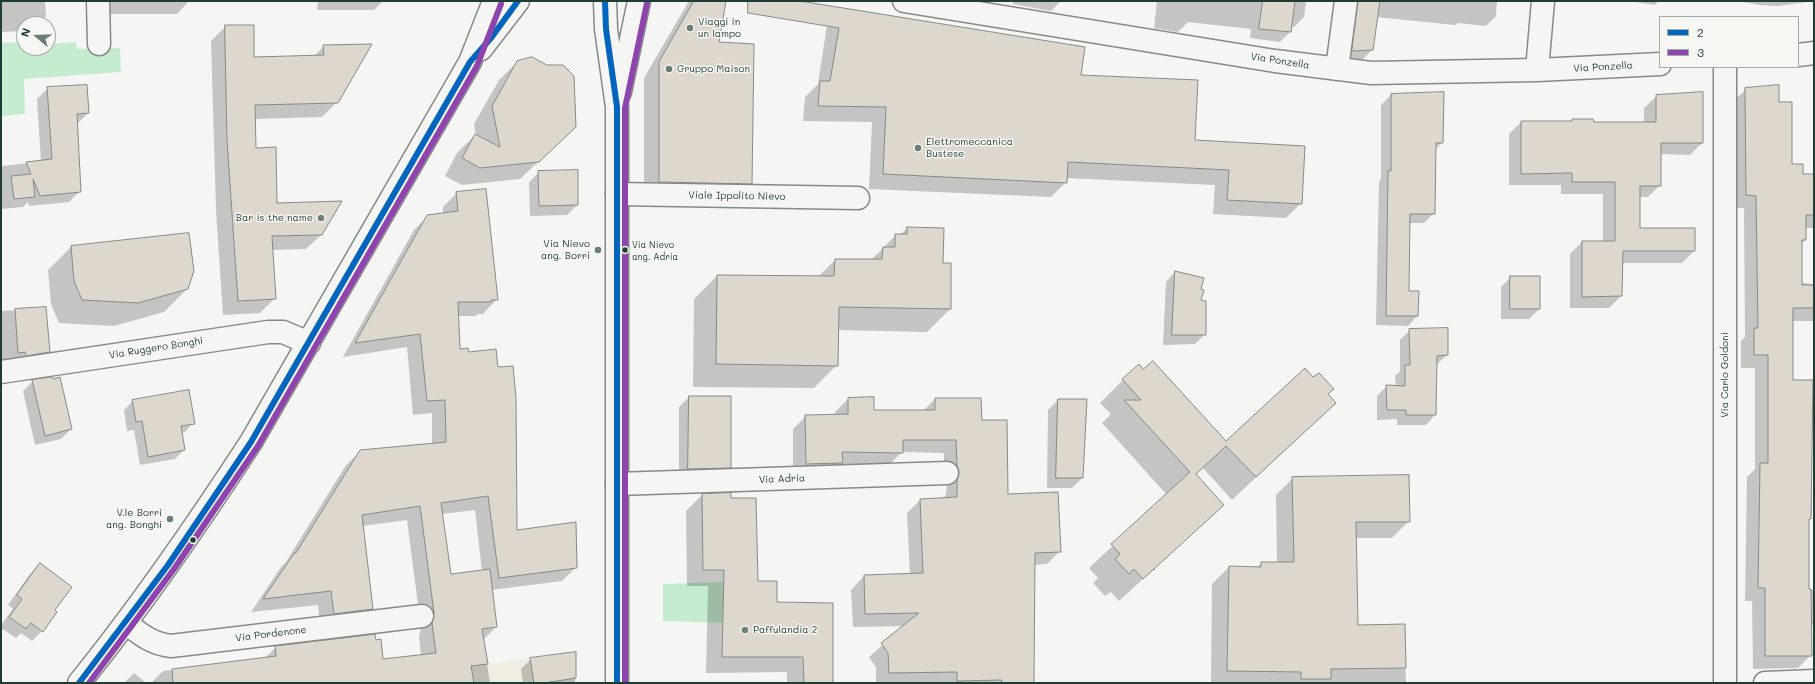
<!DOCTYPE html>
<style>
body{margin:0}
#map{position:relative;width:1815px;height:684px;overflow:hidden;background:#f5f5f3;font-family:Mali,sans-serif}
canvas{display:block}
.frame{position:absolute;inset:0;border:2px solid #1f3d34;pointer-events:none}
.legend{position:absolute;left:1659px;top:16px;width:140px;height:52px;box-sizing:border-box;background:#f6f6f2;border:1px solid #a0aca6;margin:0;padding:5px 7px;list-style:none;font-size:12px;color:#1f3d34}
.legend li{display:flex;align-items:center;gap:8px;height:20px}
.legend b{width:20px;border:1px solid #a0aca6}
.north{position:absolute;left:16px;top:16px;width:40px;height:40px;box-sizing:border-box;background:#f6f6f2;border:1px solid #a0aca6;border-radius:50%;rotate:289deg;font-size:11px;font-weight:700;line-height:16px;text-align:center;color:#1f3d34}
.north::after{content:'';display:block;margin:auto;width:14px;height:18px;background:#6a7d77;clip-path:polygon(50% 0,100% 100%,50% 72%,0 100%)}
</style>
<div id="map">
<canvas width="1815" height="684"></canvas>
<div class="frame"></div>
<ul class="legend">
<li><b style="height:5px;background:#0065bd"></b>2</li>
<li><b style="height:5px;background:#8e44ad"></b>3</li>
</ul>
<div class="north">N</div>
</div>
<script>
const g = document.querySelector('canvas').getContext('2d');
g.lineJoin = 'round';
function paint(path, color) {
  g.fillStyle = color;
  g.fill(path, 'evenodd');
}
function strokePath(path, color, width, dash) {
  g.strokeStyle = color;
  g.lineWidth = width;
  g.lineCap = dash ? 'butt' : 'round';
  g.setLineDash(dash || []);
  g.stroke(path);
}
function write(font, color, halo, rows, align = 'center') {
  g.font = font + ' Mali,sans-serif';
  g.lineWidth = 3;
  g.setLineDash([]);
  g.textBaseline = 'middle';
  g.strokeStyle = halo;
  g.fillStyle = color;
  for (const [text, x, y, turn = 0] of rows) {
    g.save();
    g.translate(x, y);
    g.rotate((+turn || 0) * Math.PI / 180);
    g.textAlign = isNaN(turn) ? turn : align;
    if (halo) g.strokeText(text, 0, 0);
    g.fillText(text, 0, 0);
    g.restore();
  }
}
paint(new Path2D(`
 M576,652v31h-239l134,-17z`), '#f2ede3');
paint(new Path2D(`
 M24,42v6h24v-4l28,-2 1,7 43,-1 1,24 -97,7 1,35 -24,2v-73z
 M748,581v21l-25,1v20l-60,-2v-37z`), '#c6eccf');
paint(new Path2D(`
 M1,1h44l1,15 -8,8h-14v7l-23,1z
 M103,1h86l-12,13h-74z
 M318,1h65l-9,9h-57z
 M689,1h36l-7,42 33,140 -15,15 -92,-1v-119z
 M1013,1h48l-10,10 -38,-7z
 M1157,1h149l-2,16 -10,10 -3,-1 -1,6 -10,10 -30,-4 1,-9 -63,-7 -10,10 -24,-4z
 M1349,1h148l-1,15 -10,10 -28,-3 -3,2 -79,-8 -4,33 -9,9 -20,1z
 M1628,1h30l-3,4z
 M1738,1h76l-36,5 -19,-1z
 M827,25l253,50 221,128 -15,15 -73,-4 2,-29 -149,-7v4l-15,15 -182,-8 3,-67 -69,-1 2,-24 13,-13z
 M226,26l27,32 61,-2 10,-10 13,56 -15,15 -68,2 1,30 22,55 44,31 -15,14 -34,1 3,48 -15,15 -37,2 -7,-104 -5,-170z
 M517,62l30,4 9,79 -36,34 -58,6 -17,-9 12,-23 18,-18 1,1 -2,-12 25,-44z
 M48,88l40,25 -11,11 3,67 -11,11 -40,4 -1,-4 -5,5 -22,2v-43l40,-4 -4,-63z
 M1746,89l32,14 13,62 11,10h12v53h-9v12l-4,4v39l13,1v37h-22v60h20v133l-4,7v69h6v34h-3v31l-13,13 -45,1 -1,-68h-7l2,-124 8,-8v-101h-14v-27l4,-4 -1,-129h-11v-106z
 M1391,95l51,47 -7,8 -1,63 -10,10h-15l-1,69 9,24 -9,10 -32,-1 3,-143 2,-3v-74z
 M1657,96l45,47 -12,12 -30,-1v31l-12,12h-9v32l55,22 -12,12h-60l-1,33 -12,12h-39v-54l12,-12h21v-48h-42v-9h-52v-51l12,-12h49l2,-2 21,3h51v-15z
 M539,172l38,33 -10,10 -37,1 -1,-34z
 M486,190l10,110 -13,14h-5l-2,2h-18l1,34 57,181 60,36 -14,14 -71,9 5,37 -13,13 7,43h-339l12,-12 101,-12 12,-12 99,-6 8,19 38,-4 -2,-19 2,-9 -14,-108 -45,6 10,83 -14,14 -38,4 -2,-22 -67,7 30,-45 5,-5 60,-97 15,-14 71,-7v-31l-19,2 -6,-68 -64,10 71,-127 14,-14 15,-2v-7l14,-14zM475,510l7,61 -32,4 -8,-61z
 M907,228l35,36 8,45 -23,23 -90,-2v35l-23,23 -121,-1 1,-88 23,-23 101,1 17,-17h36l25,-25h4z
 M189,234l-1,54 -24,24 -50,14 -55,-3 -8,-19 -3,-34 23,-23z
 M1175,272l25,18v11l5,33 -10,10 -32,1 3,-63z
 M1511,277l28,32 -10,10h-28v-32z
 M45,309l4,43 -11,10h-37v-51z
 M1410,330l37,25 -11,10 -1,50 -9,10h-29v-6l-20,1v-24l10,-10 9,1 -1,-11 5,-5v-31z
 M1143,370l82,72 102,-48 8,9 -103,97 -29,-32 -8,7 28,30 -104,96 -8,-9 -6,4 -12,-13 5,-5 -9,-10 78,-73 -65,-72 9,-9 -11,-11 23,-23z
 M59,378l12,51 -10,10 -26,6 -12,-54 10,-10z
 M689,397l41,70 -10,10 -41,2v-72z
 M873,398v13h50l12,-12 46,22 26,74 53,56 -13,13 -13,1 -2,118h-156v-16l-7,-10 35,-31 -51,1 -2,-37 13,-14 46,-2 -3,-61 13,-13 25,-2 2,-11 -3,-8v-26l-42,-1 -13,13h-50l-10,11 -36,1v-48l13,-13h29v-4l13,-13z
 M1058,400l24,78 -10,10h-25l1,-78z
 M133,401l60,22 -8,9 -4,1 3,17 -9,9 -35,6 -6,-35 -7,1 -3,-21z
 M1293,478l116,43 -17,17h-37l2,88 47,-1 2,58h-195l1,-99 17,-17h28l5,-4h15l-1,-68z
 M702,495l28,4 27,83 19,21 56,80h-45v-11l-81,1 2,-87h-21l-1,-75z
 M40,564l14,46 -12,21 -10,10 -11,-8 -5,5 -15,-10v-3l12,-16 -5,-4 22,-31z
 M575,653v30h-52l-2,-14 10,-10z
 M134,673l12,10h-22z`), '#0003');
const building = new Path2D(`
 M694,1h32l-7,41 35,2 -2,140 -93,-2v-120z
 M748,1h52l285,46 -4,28 117,5 -3,60 110,6 -3,58 -75,-4 2,-30 -161,-8 -1,21 -184,-9 3,-67 -68,-1 2,-25h10l9,-53 -91,-15z
 M1263,1h32l-4,31 -32,-3z
 M1358,1h22l-7,49 -21,1z
 M225,25h29v32l70,-2 -1,-10 49,-1 -34,59 -83,2 1,43 20,-1 1,56 65,-2 -20,34 -50,1 4,63 -38,2 -11,-161z
 M532,57l15,8h16l11,11 2,51 -37,35 -59,6 -18,-10 13,-24 25,13 -8,-41 25,-45z
 M87,85l2,28 -12,1 4,78 -41,4 -7,-17 2,18 -21,2 -3,-23 20,-2 -5,-12 26,-3 -5,-72z
 M1779,85v17h13v62h11v10h11v41h-8v25h-4v45h12v23h-21v72h20l-2,139h-2v70h2l1,67h-47v-68h-7l2,-125h8v-108h-14v-27h4l-2,-132 -10,-1 -1,-107z
 M1444,92l-1,51h-7l-1,71h-25l-1,77h10l-1,25h-32l2,-145h3v-77z
 M1703,92v51h-42v43h-21v42h55v23h-72l-1,45 -40,1v-56h33v-59h-43v-9l-51,1v-53h51v-2h21l1,3h62v-27z
 M578,170v35l-39,1 -1,-35z
 M486,189l12,111h-7v2h-33l2,47 8,-1 1,4 27,-3 2,18 15,-1 3,31 1,133 59,-8 1,46 -78,10 -11,-82 -47,7 10,71 39,-5 7,58 -15,2 6,35 -17,2 3,17h-301l-1,-14 104,-13 -1,-10 100,-12 1,6 5,-1 2,20 53,-6 -4,-30 2,-10 -14,-107 -58,9 11,94 -39,5 -3,-23 -68,8 32,-47 1,1 64,-103 86,-8 -1,-42 -18,1 -7,-67 -65,9 72,-128 31,-4 -2,-19z
 M907,227l37,1 -1,35h8v46l-112,-2 -1,59 -122,-2 1,-89 117,1 1,-17h47l1,-12h12v-13h12z
 M189,233l5,38 -6,18 -50,14 -56,-3 -8,-19 -3,-35z
 M1175,271l29,7 -3,11 3,1 -3,10 5,1v34h-34z
 M1510,276h30v33h-30z
 M46,307l4,45 -24,4 -1,-4 -7,1 -3,-44z
 M1448,328v27l-11,1 -1,59h-30v-5h-19l-1,-25 19,1v-21h5l-1,-36z
 M1153,361l73,80 79,-73 8,9 6,-4 15,16 -6,5 8,9 -80,74 -30,-31 -30,28 28,31 -81,74 -9,-10 -5,5 -14,-15 5,-5 -9,-10 79,-72 -66,-72h17l-19,-21 17,-15 4,5z
 M52,377l1,2 7,-2 12,52 -27,7 -13,-56z
 M189,390l6,34 -14,2 4,24 -37,7 -6,-36 -6,1 -4,-22z
 M689,396h42v72l-43,1z
 M874,397v13h61v-12h46l1,22h25l1,74 50,-2 3,60 -26,1 -1,130h-33l1,-3 -45,1v-9l-68,1 -1,-20 -7,-10 38,-30 -54,1 -1,-39 59,-2 -3,-74 37,-2v-17l2,-8 -2,-6 -1,-26h-53v13l-61,-1 1,11 -37,1 -1,-49 43,-1v-16z
 M1058,399h29l-4,79h-27z
 M1409,475l1,47h-54l2,103 47,-1 1,44 -75,1v10h-30v-7l-74,-1 2,-105 32,1v-5h33l-2,-85z
 M731,493v5h25l2,83h19v21l56,1v80h-29l-1,-26h-81l2,-87h-21l-1,-76z
 M40,563l32,24 -17,23 2,2 -14,20 -12,-9 -5,6 -17,-12 13,-18 -5,-4z
 M576,652v26l-32,5h-10l-4,-25z`);
paint(building, '#ddd7cd');
strokePath(building, '#858a88', 1);
const street = new Path2D(`
 M98,1l1,43
 M904,1l371,60 96,12 166,-3 123,-6
 M1798,55l16,-2
 M1337,69l9,-68
 M1537,70l6,-69
 M617,194l241,4
 M1,372l267,-40h15l26,11
 M617,484l330,-11
 M126,623c14,11 26,21 45,23l251,-30
 M1725,683v-616
 M1765,683l49,-2`);
const secondary = new Path2D(`
 M605,1l1,28 11,78v576
 M481,49l37,-48
 M620,92l19,-91
 M79,683c62,-77 118,-158 172,-241l219,-380 24,-61`);
strokePath(street, '#858a88', 25);
strokePath(secondary, '#858a88', 25);
strokePath(street, '#f5f5f3', 22);
strokePath(secondary, '#f5f5f3', 22);
strokePath(new Path2D(`
 M605,1l1,28 11,78v576
 M79,683l89,-118 83,-123 219,-380 21,-24 27,-37`), '#0065bd', 6);
strokePath(new Path2D(`
 M89,683l85,-114 84,-123 219,-380 24,-62
 M625,683v-575l22,-105`), '#8e44ad', 6);
for (const [x, y, r, color] of [
 [690,28,4,"#6a7d77"],
 [669,69,4,"#6a7d77"],
 [918,148,4,"#6a7d77"],
 [321,218,4,"#6a7d77"],
 [598,250,4,"#6a7d77"],
 [625,250,3.5,"#1f3d34"],
 [170,519,4,"#6a7d77"],
 [193,540,3.5,"#1f3d34"],
 [745,630,4,"#6a7d77"]
]) {
  const dot = new Path2D();
  dot.arc(x, y, r, 0, 2 * Math.PI);
  g.fillStyle = color;
  g.fill(dot);
  strokePath(dot, '#f6f6f2', 1.5);
}
write('9px', '#1f3d34', '#f6f6f2', [
 ["Via Nievo",632,245],
 ["ang. Adria",632,257]
], 'left');
write('10px', '#1f3d34', '#f6f6f2', [
 ["Viaggi in",698,22],
 ["un lampo",698,34],
 ["Gruppo Maison",677,69],
 ["Elettromeccanica",926,142],
 ["Bustese",926,154],
 ["Bar is the name",313,218,"right"],
 ["Via Nievo",590,244,"right"],
 ["ang. Borri",590,256,"right"],
 ["V.le Borri",162,513,"right"],
 ["ang. Bonghi",162,525,"right"],
 ["Paffulandia 2",753,630]
], 'left');
write('10px', '#1f3d34', '#f6f6f2', [
 ["Via Ponzella",1280,61,9],
 ["Via Ponzella",1603,67,-3],
 ["Viale Ippolito Nievo",737,196,1],
 ["Via Ruggero Bonghi",156,348,-9],
 ["Via Carlo Goldoni",1725,375,-90],
 ["Via Adria",782,479,-2],
 ["Via Pordenone",271,634,-7]
]);
</script>
